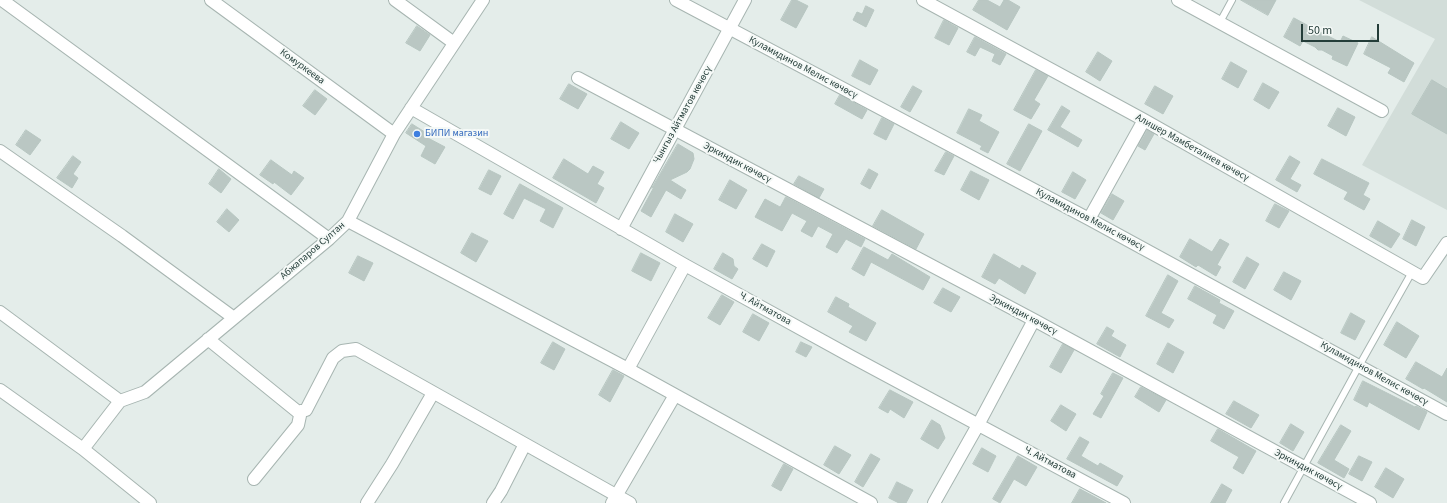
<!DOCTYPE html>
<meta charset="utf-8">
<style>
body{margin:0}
#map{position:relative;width:1447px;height:503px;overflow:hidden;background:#e4edea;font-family:"Source Sans 3",sans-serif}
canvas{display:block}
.scale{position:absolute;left:1301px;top:24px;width:78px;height:18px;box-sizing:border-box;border:2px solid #243d39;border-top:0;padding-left:5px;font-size:12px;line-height:14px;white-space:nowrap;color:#243d39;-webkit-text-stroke:3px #f5f9f7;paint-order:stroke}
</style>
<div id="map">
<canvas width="1447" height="503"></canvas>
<div class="scale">50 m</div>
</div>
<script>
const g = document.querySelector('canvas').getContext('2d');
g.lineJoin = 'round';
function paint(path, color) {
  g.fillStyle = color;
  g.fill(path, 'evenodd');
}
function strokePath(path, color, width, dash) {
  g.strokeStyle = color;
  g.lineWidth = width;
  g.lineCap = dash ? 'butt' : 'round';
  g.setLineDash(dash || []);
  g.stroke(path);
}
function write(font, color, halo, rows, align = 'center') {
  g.font = font + ' "Source Sans 3",sans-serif';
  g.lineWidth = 4;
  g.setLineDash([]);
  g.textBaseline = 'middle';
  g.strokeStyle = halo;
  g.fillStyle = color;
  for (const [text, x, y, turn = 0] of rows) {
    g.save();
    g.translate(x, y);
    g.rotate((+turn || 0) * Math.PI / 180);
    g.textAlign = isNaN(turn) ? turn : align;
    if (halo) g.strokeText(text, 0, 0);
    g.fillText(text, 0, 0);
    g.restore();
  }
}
paint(new Path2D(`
 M1359,0h88v210l-85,-45 73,-126z`), '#d2ddd9');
const building = new Path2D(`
 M792,0h4l12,6 -12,22 -15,-8z
 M979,0h8l13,7 4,-7h4l12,7 -13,23 -34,-20z
 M1241,0h35l-8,15z
 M866,6l8,4 -8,17 -13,-7 4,-8 5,2z
 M1294,18l24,13 22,11 3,-6 15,7 -11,23 -15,-7 1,-3 -11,-6h-4l-3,-3 -12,-6 -3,5 -16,-9z
 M944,20l14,8 -9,17 -14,-7z
 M417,26l13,9 -10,16 -14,-8z
 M975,37l31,17 -6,11 -8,-4 3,-7 -15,-7 -5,9 -8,-4z
 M1372,37l42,26 -10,19 -16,-9 3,-5 -27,-14z
 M1098,52l14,9 -12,20 -14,-9z
 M860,60l18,10 -8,15 -18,-9z
 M1231,62l16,9 -9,17 -16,-9z
 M1036,70l12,6 -14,24 6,4 -9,15 -17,-9z
 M1432,80l15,9v45l-35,-20z
 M1263,83l16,9 -10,17 -15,-9z
 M569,84l18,10 -9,15 -18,-10z
 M913,86l9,5 -12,21 -9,-5z
 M1155,86l18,10 -10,18 -18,-10z
 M315,90l12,9 -12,16 -12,-9z
 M840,95l27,15 -5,9 -27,-15z
 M1062,106l8,5 -10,16 22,13 -4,7 -30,-17z
 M1338,108l17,9 -9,19 -18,-10z
 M969,109l13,6 -3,6 20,11 -11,21 -8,-4 2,-3 -25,-13z
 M882,118l12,6 -8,16 -12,-6z
 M621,122l18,11 -10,16 -18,-10z
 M412,124l16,10 -2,3 19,10 -10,17 -14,-8 5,-10 -20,-13z
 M1029,124l13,7 -22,40 -13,-7z
 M26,130l15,10 -11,15 -14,-10z
 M1147,130l7,4 -9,16 -7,-4z
 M678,144l15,9 1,6 -4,10 -3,3 -17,8 16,10 -5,9 -15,-9 -15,27 -10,-6 13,-24 -2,1z
 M946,152l8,4 -10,19 -9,-4z
 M73,156l8,6 -8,12 5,4 -6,10 -15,-10z
 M1290,156l10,6 -10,17 11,6 -4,7 -21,-12z
 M564,159l24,15 5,-8 11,6 -7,12 7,4 -8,15 -43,-25z
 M1322,159l47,24 -6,12 7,4 -6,11 -20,-11 4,-7 -34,-18z
 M271,160l21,15 2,-4 10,7 -13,17 -17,-13 -1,2 -13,-9z
 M219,169l12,10 -10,14 -12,-9z
 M869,169l9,5 -8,15 -9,-5z
 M489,170l12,6 -10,19 -12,-6z
 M971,171l18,9 -10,20 -18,-10z
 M1073,172l13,8 -11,19 -13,-7z
 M799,176l25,13 -5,9 -25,-14z
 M730,180l17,10 -11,19 -17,-9z
 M520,184l43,24 -10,20 -13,-7 6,-12 -22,-11 -11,21 -9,-5z
 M1112,194l12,7 -11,19 -12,-7z
 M786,197l79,42 -4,8 -15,-8 -9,14 -11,-6 7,-13 -15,-8 -6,11 -11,-6 6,-10 -15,-8 -10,18 -27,-14 10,-18 15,8z
 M1275,204l14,7 -10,17 -13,-7z
 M227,209l12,11 -10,12 -12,-10z
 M882,210l42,24 -8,15 -43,-23z
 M675,214l18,10 -10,18 -17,-10z
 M1412,220l13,7 -9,19 -13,-7z
 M1378,221l22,13 -9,14 -21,-12z
 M472,233l16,8 -12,21 -15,-9z
 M1190,239l22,13 8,-13 9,5 -12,21 4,2 -5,9 -18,-11 -2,2 -16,-10z
 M762,244l13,7 -8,16 -14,-8z
 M864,247l24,13 4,-6 38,23 -7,13 -52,-28 -7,14 -12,-7z
 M641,253l19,10 -9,18 -19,-10z
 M723,253l10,6 1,7 4,3 -6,10 -18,-10z
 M994,254l26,15 2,-4 14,8 -11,21 -26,-16 -4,6 -13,-7z
 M358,256l15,7 -9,18 -15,-8z
 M1247,257l12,7 -14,25 -12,-7z
 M1284,272l17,9 -10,19 -17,-10z
 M1168,275l10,6 -17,32 13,7 -5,8 -23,-12z
 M1195,286l25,14 -1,3 15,8 -10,18 -11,-6 4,-8 -29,-16z
 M943,288l17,9 -9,15 -17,-9z
 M722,295l12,7 -14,23 -12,-7z
 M836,297l13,7 -1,3 28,16 -10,18 -17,-9 4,-6 -25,-14z
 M1351,313l14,8 -10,19 -14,-7z
 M753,314l16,9 -10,18 -16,-9z
 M1397,322l22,14 -13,22 -22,-13z
 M1107,327l7,4 -3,5 15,9 -6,12 -23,-13z
 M553,342l12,7 -11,21 -13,-7z
 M801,342l11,5 -6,10 -10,-5z
 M1168,343l16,9 -11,21 -16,-9z
 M1063,344l11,6 -13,23 -11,-6z
 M1416,362l26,15 5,-9v34l-23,-14 -1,1 -17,-10z
 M613,370l11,6 -14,26 -11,-7z
 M1113,373l10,5 -22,40 -8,-4 11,-18 -3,-2z
 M1363,381l52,26 1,-1 11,6 -8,18 -50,-28 -2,5 -13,-7z
 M1141,387l25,13 -7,12 -24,-15z
 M890,390l23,12 -9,16 -14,-9 -2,4 -9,-5z
 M1234,401l25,14 -8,13 -25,-14z
 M1061,405l15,9 -10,17 -15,-10z
 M932,420l8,5 5,13 -7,11 -17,-10z
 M1291,424l13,8 -11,19 -13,-8z
 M1341,425l10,6 -17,29 15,9 -5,9 -26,-15z
 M1218,429l38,22 -13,23 -10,-6 6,-11 -28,-16z
 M1080,437l9,5 -8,14 17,10 2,-3 23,13 -6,10 -50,-27z
 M835,446l16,9 -12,19 -15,-9z
 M982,448l14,8 -8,16 -15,-8z
 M871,454l9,5 -17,28 -8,-5z
 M1018,456l19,11 -11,19 -12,-7 -14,24 -7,-4z
 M1359,456l13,6 -10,19 -13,-7z
 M784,464l9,5 -12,22 -9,-5z
 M1386,468l18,11 -11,19 -18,-11z
 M897,482l16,8 -7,13h-7l-10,-5z
 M1222,484l10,6 -7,13h-14z
 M1080,489l26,14h-34z`);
paint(building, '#bac7c3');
strokePath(building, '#b7c6c1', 1);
const lane = new Path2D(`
 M1220,22l12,-22
 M1284,503l75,-137 53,-94`);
const street = new Path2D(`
 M2,0l327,239
 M211,0l183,134
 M395,0l59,43
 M676,0l413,219 358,195
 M923,0l221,120 279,158 24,-35
 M1178,0l204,111
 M578,78l456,242 336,183
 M411,108l274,157 167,92 272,146
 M0,151l122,85 112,82
 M1089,219l55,-99
 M348,221l280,148 243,134
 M621,229l124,-229
 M0,312l120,89
 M208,339l90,73 8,-2 27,-52 9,-7 14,-2 274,154
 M628,369l57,-104
 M0,390l83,59 67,54
 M83,449l37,-48 25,-9 184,-153 19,-18 46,-87 89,-134
 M254,479l44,-54 3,-14
 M367,503l25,-39 41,-71
 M493,503l8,-12 24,-47
 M612,503l63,-108
 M934,503l44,-78 56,-105`);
strokePath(lane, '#a7b5b1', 8);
strokePath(street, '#a7b5b1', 14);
strokePath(lane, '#fff', 6);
strokePath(street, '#fff', 12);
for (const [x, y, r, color] of [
 [417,134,4,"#3f7fe0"]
]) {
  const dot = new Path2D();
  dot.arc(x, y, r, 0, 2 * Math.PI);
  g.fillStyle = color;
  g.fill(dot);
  strokePath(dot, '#f5f9f7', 1.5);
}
write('10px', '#243d39', '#f5f9f7', [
 ["Комуркеева",302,67,36],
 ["Куламидинов Мелис көчөсү",803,68,28],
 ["Чынгыз Айтматов көчөсү",683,115,-61],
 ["Алишер Мамбеталиев көчөсү",1192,148,29],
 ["Эркиндик көчөсү",737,163,28],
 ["Куламидинов Мелис көчөсү",1090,220,28],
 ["Абжапаров Султан",313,251,-41],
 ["Ч. Айтматова",765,309,29],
 ["Эркиндик көчөсү",1023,315,28],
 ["Куламидинов Мелис көчөсү",1374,374,29],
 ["Ч. Айтматова",1050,463,28],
 ["Эркиндик көчөсү",1308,470,28]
]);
write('10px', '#366cbe', '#f5f9f7', [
 ["БИПИ магазин",425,134]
], 'left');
</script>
